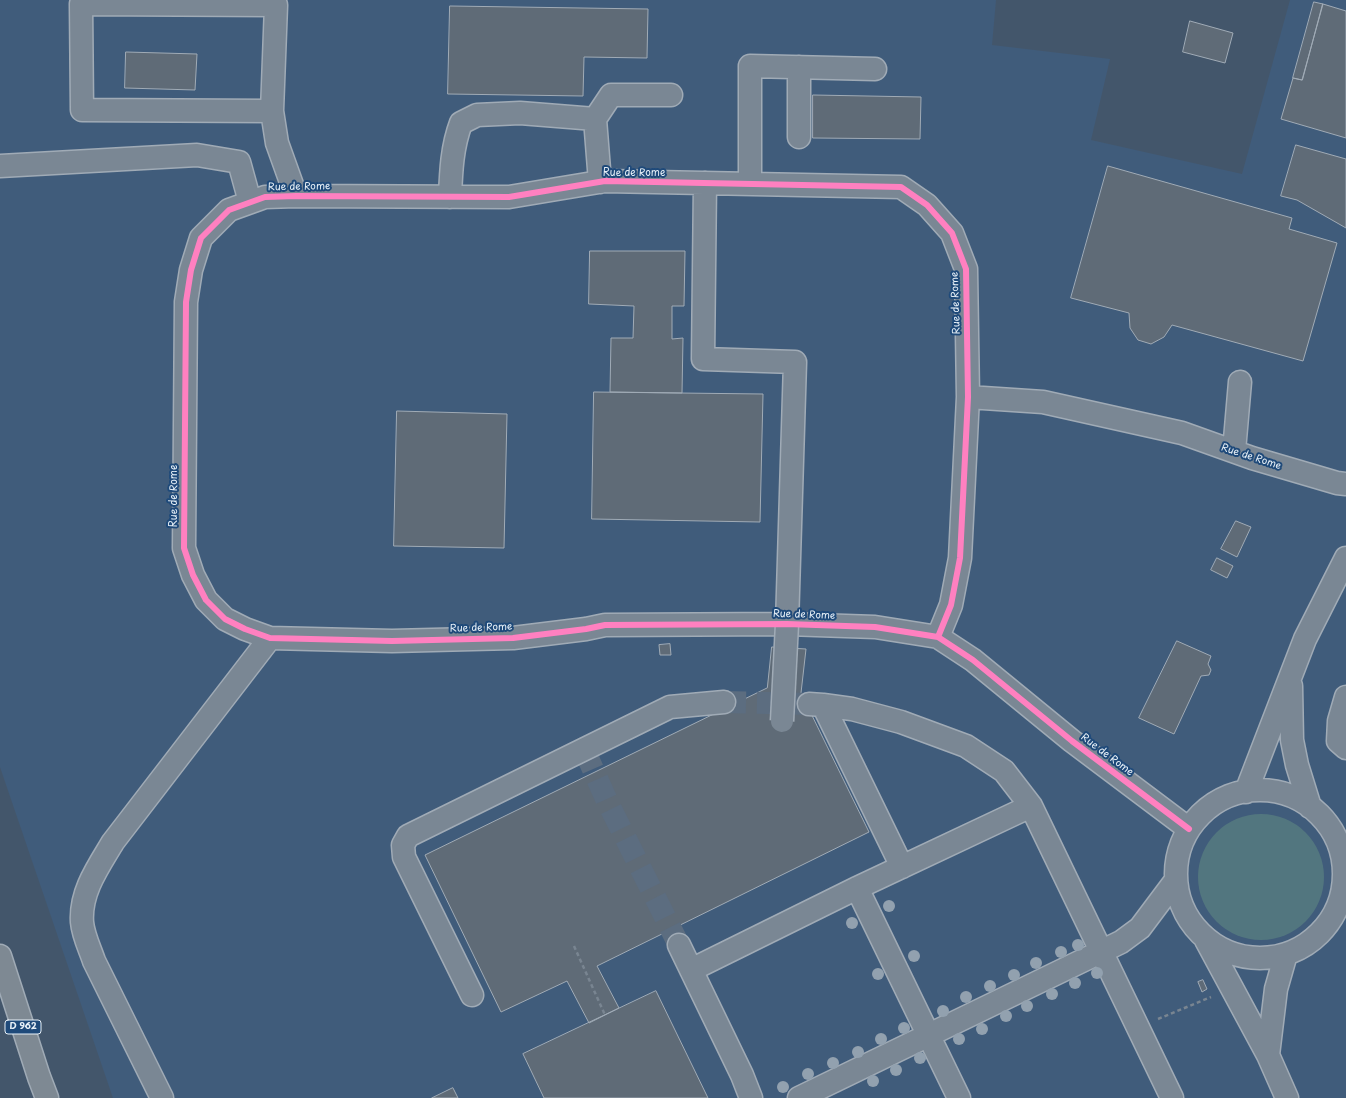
<!DOCTYPE html>
<style>
body{margin:0}
canvas{display:block;background:#43566b}
</style>
<canvas width="1346" height="1098"></canvas>
<script>
const g = document.querySelector('canvas').getContext('2d');
g.lineJoin = 'round';
function paint(path, color) {
  g.fillStyle = color;
  g.fill(path, 'evenodd');
}
function strokePath(path, color, width, dash) {
  g.strokeStyle = color;
  g.lineWidth = width;
  g.lineCap = dash ? 'butt' : 'round';
  g.setLineDash(dash || []);
  g.stroke(path);
}
function write(font, color, halo, rows, align = 'center') {
  g.font = font + ' "Playpen Sans",sans-serif';
  g.lineWidth = 4;
  g.setLineDash([]);
  g.textBaseline = 'middle';
  g.strokeStyle = halo;
  g.fillStyle = color;
  for (const [text, x, y, turn = 0] of rows) {
    g.save();
    g.translate(x, y);
    g.rotate((+turn || 0) * Math.PI / 180);
    g.textAlign = isNaN(turn) ? turn : align;
    if (halo) g.strokeText(text, 0, 0);
    g.fillText(text, 0, 0);
    g.restore();
  }
}
paint(new Path2D(`
 M0,0h996l-4,45 118,14 -19,81 151,34 48,-174h56v1098h-1233l-113,-331z`), '#405c7b');
paint(new Path2D(`
 M1198 877a63 63 0 1 1 126 0a63 63 0 1 1-126 0Z`), '#52767f');
const building = new Path2D(`
 M1314,2l9,2 -21,76 -9,-2z
 M1323,4l23,7v127l-65,-19 12,-41 9,2z
 M450,6l198,3 -1,49 -63,-1 -1,39 -135,-2z
 M1190,21l43,12 -8,30 -42,-11z
 M126,52l71,2 -2,36 -70,-2z
 M813,95l108,2 -1,42 -107,-1z
 M1296,145l50,14v69l-49,-28 -16,-4z
 M1108,166l184,52 -3,11 48,14 -34,118 -131,-36 -8,12 -13,7 -13,-4 -8,-12 -1,-15 -58,-15z
 M590,251h95l-1,55h-12v33l11,-1 -1,55 -72,-1 1,-54h22l1,-32 -45,-2z
 M594,392l169,2 -3,128 -168,-3z
 M397,411l110,3 -3,134 -110,-2z
 M1236,521l15,6 -14,30 -16,-8z
 M1217,558l16,8 -6,12 -16,-8z
 M1177,641l34,15 -3,8 3,6 -2,5 -8,1 -27,58 -35,-16z
 M670,644l1,11h-11l-1,-10z
 M772,647l34,2 -5,44 68,139 -272,134 22,42 -30,15 -22,-42 -66,31 -76,-157 342,-167z
 M1203,980l4,9 -5,3 -4,-10z
 M656,991l52,107h-164l-21,-44z
 M453,1088l5,10h-26z`);
paint(building, '#5f6b77');
strokePath(building, '#a0abb6', 1);
strokePath(new Path2D(`
 M724,702l85,2
 M584,749l23,52 72,144`), '#5c6d80', 22, [22, 11]);
const minor = new Path2D(`
 M799,67v70
 M272,111l-190,-1 -1,-106 195,1 -4,106 5,32 19,53
 M595,119l16,-24h60
 M0,166l197,-11 42,7 11,40
 M705,183l-2,176 92,3 -8,262
 M750,184v-118l125,3
 M450,197c1,-26 2,-50 11,-74l16,-8 43,-2 75,6 5,63
 M968,397l75,5 139,31 70,25 85,25 9,1
 M1234,451l6,-69
 M938,637l13,-32 9,-47 8,-161 -2,-128 -14,-36 -25,-28 -26,-18 -296,-6 -96,16 -213,-1 -31,1 -36,13 -28,28 -10,32 -5,32 -2,246 9,27 13,25 19,19 20,10 25,9 122,3 121,-3 73,-9 19,-4 182,-1 88,3 63,10 35,23 99,81 117,88
 M1291,686l1,54 5,25 13,42
 M1346,697l-7,24 -1,20 8,7
 M809,704l14,1 29,4 49,13 65,24 38,25 27,35 141,292
 M823,705l79,162
 M1176 874a84 84 0 1 1 168 0a84 84 0 1 1-168 0Z
 M1246,792l59,-153 41,-81
 M857,888l102,210
 M1206,940l62,115 19,43
 M679,945l63,130 9,23
 M691,970l166,-82 174,-82
 M472,995l-68,-138 -1,-12 5,-9 262,-129 54,-5
 M1268,1055l8,-66 10,-35
 M162,1098l-68,-137c-4,-12 -11,-26 -12,-39 -2,-30 16,-55 31,-80l157,-204
 M799,1098l322,-156 19,-14 36,-48`);
const major = new Path2D(`
 M0,956l39,121 8,21`);
strokePath(minor, '#a0abb6', 25);
strokePath(major, '#a0abb6', 25);
strokePath(new Path2D(`
 M574,946l31,69
 M1158,1019l53,-22`), '#798591', 2.5, [4, 3]);
strokePath(minor, '#7a8794', 22);
strokePath(major, '#7e8993', 22);
const minorBridge = new Path2D(`
 M782,721l5,-97`);
strokePath(minorBridge, '#a0abb6', 25, []);
strokePath(minorBridge, '#7a8794', 22);
strokePath(new Path2D(`
 M938,637l13,-32 9,-47 8,-161 -2,-128 -14,-36 -25,-28 -26,-18 -296,-6 -96,16 -213,-1 -31,1 -36,13 -28,28 -10,32 -5,32 -2,246 9,27 13,25 19,19 20,10 25,9 122,3 121,-3 73,-9 19,-4 182,-1 88,3 63,10 35,23 99,81 117,88`), '#ff80c0', 6);
g.fillStyle = '#92a1af';
for (const [x, y] of [
 [889,906],
 [852,923],
 [1078,945],
 [1061,952],
 [914,956],
 [1036,963],
 [1097,973],
 [878,974],
 [1014,975],
 [1075,983],
 [990,986],
 [1052,994],
 [966,997],
 [1027,1006],
 [943,1011],
 [1006,1016],
 [904,1028],
 [982,1029],
 [881,1039],
 [959,1039],
 [858,1052],
 [920,1058],
 [833,1063],
 [896,1070],
 [808,1074],
 [873,1081],
 [783,1087]
]) {
  g.beginPath();
  g.arc(x, y, 6, 0, 2 * Math.PI);
  g.fill();
}
for (const [x, y, w] of [
 [23,1027,36]
]) {
  const box = new Path2D();
  box.roundRect(x - w / 2, y - 7, w, 14, 3);
  g.fillStyle = '#1f4a7a';
  g.fill(box);
  strokePath(box, '#e8f1f8', 1);
}
write('bold 9px', '#e8f1f8', null, [
 ["D 962",23,1027]
]);
write('10px', '#e8f1f8', '#1f4a7a', [
 ["Rue de Rome",634,173],
 ["Rue de Rome",299,187,-1],
 ["Rue de Rome",956,303,-92],
 ["Rue de Rome",1251,457,18],
 ["Rue de Rome",174,496,-90],
 ["Rue de Rome",804,615,2],
 ["Rue de Rome",481,628,-2],
 ["Rue de Rome",1107,755,37]
]);
</script>
